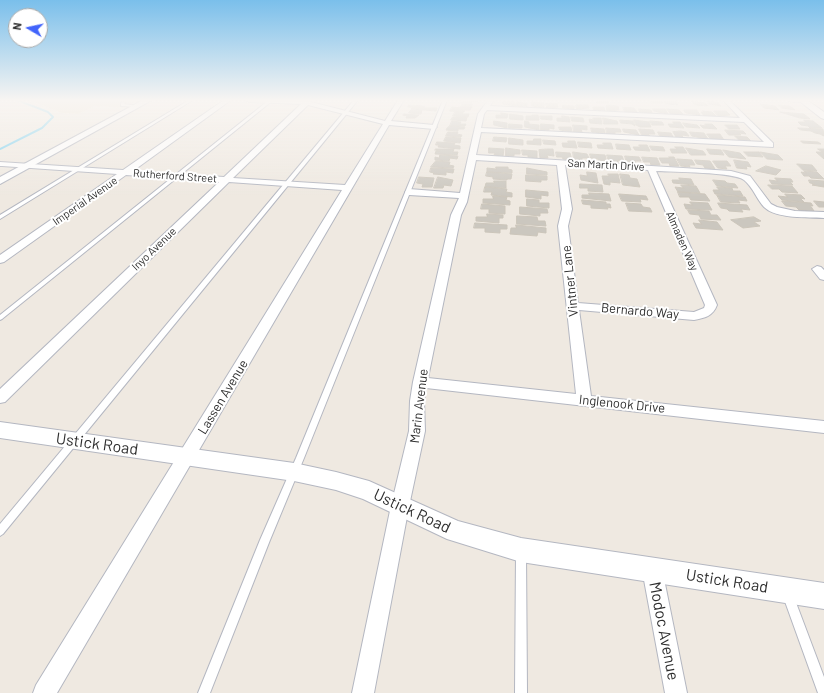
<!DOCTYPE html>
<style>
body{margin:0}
#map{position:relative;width:824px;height:693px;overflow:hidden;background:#efe9e1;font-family:Barlow,sans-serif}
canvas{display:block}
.north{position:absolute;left:8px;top:8px;width:40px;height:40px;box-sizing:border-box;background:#fff;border:1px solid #ababab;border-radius:50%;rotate:279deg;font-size:11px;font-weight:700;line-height:16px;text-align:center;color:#2e2e2e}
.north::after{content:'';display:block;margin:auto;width:14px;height:18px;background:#4264fb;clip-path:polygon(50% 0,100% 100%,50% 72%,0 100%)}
</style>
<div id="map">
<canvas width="824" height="693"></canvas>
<div class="north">N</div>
</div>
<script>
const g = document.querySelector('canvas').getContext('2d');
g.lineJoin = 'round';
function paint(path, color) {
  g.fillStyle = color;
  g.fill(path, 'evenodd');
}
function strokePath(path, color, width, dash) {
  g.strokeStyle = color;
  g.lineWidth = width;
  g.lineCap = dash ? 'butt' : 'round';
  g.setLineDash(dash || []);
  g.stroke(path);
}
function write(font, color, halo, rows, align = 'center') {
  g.font = font + ' Barlow,sans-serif';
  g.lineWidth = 4;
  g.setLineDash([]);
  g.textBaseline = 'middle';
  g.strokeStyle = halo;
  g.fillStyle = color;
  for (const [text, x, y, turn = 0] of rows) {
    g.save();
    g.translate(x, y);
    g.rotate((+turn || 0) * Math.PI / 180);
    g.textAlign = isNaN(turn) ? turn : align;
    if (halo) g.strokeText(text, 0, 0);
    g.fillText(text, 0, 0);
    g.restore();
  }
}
paint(new Path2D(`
 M29,100h111l-15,8 -30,-2 -17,8 -16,-1z`), '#f0e6d1');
strokePath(new Path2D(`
 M0,149l42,-21 11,-11 -5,-5 -31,-12`), '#75cff0', 2);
const building = new Path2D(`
 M463,100h14v2h-5l-1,1h-11z
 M596,100h12l1,3h-12z
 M649,100h12l2,3h-11z
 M663,100h12l3,5 -12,-1z
 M691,101l14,2 3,3 -13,-1z
 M706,101l11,1 4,4 -12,-2z
 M503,102h12v4l-12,-2z
 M517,102l10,1v4l-11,-1z
 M532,102l12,1v5l-12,-2z
 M546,103h11l1,4 -11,1z
 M462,104h10v4l-11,-1z
 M760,104l15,2 4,4 -15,-2z
 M409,105l16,1 -1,2h13l-1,3 -25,-2 2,-2h-5z
 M563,105l11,1v3l-11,-1z
 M576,105h12l1,3 -12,1z
 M609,105l9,1 1,4 -12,1 -1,-5z
 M779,105l11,1 5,4 -13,-2z
 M452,107l19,1 -1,2h-5l-1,2 -14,-1z
 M593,107h11l1,4 -11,-1z
 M623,107l11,1 3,4h-12z
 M639,109l12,1 1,3 -12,-1z
 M653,109h12l3,5 -14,-3z
 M667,109l12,1 4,4h-12z
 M411,110h11l-1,4 -12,-1z
 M684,110h13l3,5 -14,-2z
 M703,111l9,1 4,4h-12l-3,-4h3z
 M714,111h12l4,4 -12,1z
 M455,112h8v2h6l-1,3 -15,-1z
 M780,112l24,2 6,5 -10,-1z
 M501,113l7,1 -1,4h-11v-3h5z
 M404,114l15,1 -4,3h-9l1,-2 -4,-1z
 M510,114l13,2v4l-13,-1z
 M532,115h6l1,5h-13v-4h6z
 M540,116h12v4l-11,-1z
 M562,116l7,1 1,5 -13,-1v-3h5z
 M453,117h14l-1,4 -15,-1z
 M571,117l12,1 1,4 -12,-1z
 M593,118h8l1,6 -12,-1 -1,-4 5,1z
 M603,118l14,3 1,3h-14z
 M620,120l13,1 2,5 -3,-2 -11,-1z
 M634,120l15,2 2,5h-11l-4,-2z
 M804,120l9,1 9,7h-12l-2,-2 -7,-1 -3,-3h7z
 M452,121l9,1 -1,2h6l-1,2h-15z
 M494,121l13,2v5l-13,-3z
 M525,121l4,1v2l10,1v5l-14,-3z
 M650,121l12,1 2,3h-12z
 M673,122h7l4,6 -14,-1 -2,-3h6z
 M683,123l14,2 3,3 -14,-1z
 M509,124l13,1v3h-13z
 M541,124l13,1v4l-5,-1v2h-8z
 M705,124h7l5,5 -14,-1 -3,-3 6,1z
 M573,125l14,1v4l-6,-1 1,3h-8z
 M725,125h12l3,4h-11z
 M450,126l15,1 -1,2h-6v2l-12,-1 1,-2z
 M559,127h12l1,5 -12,-2z
 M591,128l13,1 1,4 -13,-1z
 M606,128l14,1 1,3h-6v2h-8z
 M798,128l25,1 1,7 -4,-2 -5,-1 -4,-2 -10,-1z
 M623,129l13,1 3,5 -15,-3z
 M639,129l14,1 2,4h-7l2,2 -8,-1z
 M725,130l18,1 3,3 -7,-1 2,2h-12z
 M681,131l5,1 3,4 -7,-1 1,3 -7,-1 -3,-5z
 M448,132h10l-1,2 5,1 -1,2 -15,-1z
 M658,132l13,1 2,4 -13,-1z
 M690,132l14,1 4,6 -16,-3z
 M707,134h13l4,6 -13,-1z
 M735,136l12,1 4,4 -12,-1z
 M446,137l15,1 -1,5 -16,-2z
 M494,137l13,1 -1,4 -13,-1z
 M509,138l14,2v5l-14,-1z
 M534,139h7v6l-14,-1v-3h6z
 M543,140l12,1 1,4 -12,-1z
 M568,141h7l2,7 -14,-1 -1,-4h6z
 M801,141l17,1 3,2 -18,-1z
 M437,142l18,1 -1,2 6,1v3l-22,-2 1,-2h-3z
 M578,142l13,1 1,5 -13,-1z
 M603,143h8l2,6 -15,-1 -1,-3h7z
 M616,144l13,1 2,5 -14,-1z
 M639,145h8l3,6 -15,-1 -2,-3h7z
 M650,146l13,1 2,4 -13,-1z
 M675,147h8l4,6h-15l-2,-4h7z
 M489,148l15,1 -1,7 -9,-1 1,-2h-6z
 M506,148l14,2v4h-6v2h-8z
 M686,148l17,3 3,4h-15z
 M436,149h18l-1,3h5l-1,3 -22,-1 1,-3h4l-5,-1z
 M547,149h6l1,7 -7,-1 1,3h-8l-1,-8z
 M707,149l14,1 3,5 -14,-1z
 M818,149h6v10l-8,-7h6z
 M522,150l15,1v7l-9,-1v-2h-5z
 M723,150l17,3 6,6 -17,-2z
 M556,152l14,1 2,7 -9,-1 -1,-2h-5z
 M573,152l14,2 2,4h-7v3l-8,-1z
 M744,152h15l4,5 -15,-1z
 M760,152l18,3 5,5 -16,-1z
 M590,154l15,1 2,7h-8l-1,-3 -7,-1z
 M440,155l18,1 -1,3 -7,-1 -1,3 -14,-1v-3l4,1z
 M607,155l15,1 2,5 -6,-1v3l-9,-1z
 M625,156l14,1 2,4h-6l1,3 -9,-1z
 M642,157l15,1 3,7h-9l-1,-3h-6z
 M669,157h5l5,9h-9l-1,-3h-7l-3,-5h11z
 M677,159l15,1 3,5h-6l1,2 -9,-1z
 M695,160l15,1 5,8 -10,-1 -2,-3 -6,-1z
 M734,160l14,2 3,5 -5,-1 1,3 -10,-1z
 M436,161l14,1 -1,3 5,1 -1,2 -22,-1z
 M713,161h14l4,5h-6l2,3 -9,-1z
 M797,164l15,1 5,6 -14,-1z
 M766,166l15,4 -5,5 -20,-4z
 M496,167h12v2l4,1v3l-25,-1v-4l9,1z
 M431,168l23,1 -1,4 -7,-1v3l-13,-1 1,-1 -4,-1z
 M527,168l20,4v3l-20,-1z
 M804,171l13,1 7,7 -13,-1 -2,-2h-5l-3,-4 5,1z
 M487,172l25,2 -1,5h-4v1l-14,-1v-2l-7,-1z
 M587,172l9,1 2,10 -17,-3 -1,-5 7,1z
 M608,174h10l2,9 -10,-1v3l-6,-1 -2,-8h7z
 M620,174l9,1 1,3 7,1 3,8 -17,-2z
 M526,175l21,1v4h-6v2l-15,-1z
 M419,177l15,1 -2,9h-10l1,-3 -6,-1z
 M438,177l15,3 -2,6 -7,-1 -1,3h-9z
 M679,178l12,1 3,6 -21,-2 -1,-3h8z
 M775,178l16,1 2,3h-3l3,3 -21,-1 -3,-4 8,1z
 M713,180l12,1 2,2 8,1 3,4 -21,-2z
 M809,180l15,1v6l-12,-2 3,-1 -5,-1z
 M494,181h12v7l-21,-1 1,-4h8z
 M580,184l22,1 1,7 -15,-1v-3h-8z
 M681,185l15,1 4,7 -22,-1 -3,-5 8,1z
 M768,185l24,1 6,7 -16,-1 -3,-3h-7z
 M485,187l22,2 -1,3 6,1v4l-21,-2 1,-3h-8z
 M717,187l15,1 1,3h7l3,5 -28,-2 -2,-4h6z
 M526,190l22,2v4l-7,-1v4l-15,-2z
 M678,192l27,2 5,7 -19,-1 -2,-3h-9z
 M589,193l20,1 2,7 -29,-3v-3h7z
 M619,194l27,2 2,4 -8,-1 1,3 -19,-1z
 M785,194l16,1 4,4 -5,-1 4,4 -22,-2 -4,-4 9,1z
 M717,195l28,2 2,4 -9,-1 2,3 -19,-1z
 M493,196l14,1 -1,3 4,1v4l-27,-2v-4h10z
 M527,199l12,1v3h10v5l-22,-2z
 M582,200l24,2v2h4l1,4 -4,-1 1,2 -17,-1v-3l-8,-1z
 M782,201l29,2 2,3 -3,-1 4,6 -15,-1 -3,-3 -10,-1z
 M814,201l10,1v5h-5z
 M690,202l18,1 4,7 -26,-1 -2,-5 8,1z
 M626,203l15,1 2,3 7,1 2,4 -23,-1z
 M718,203l29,2 3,5 -9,-1 2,3 -14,-1 -2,-2 -6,-1z
 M482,204l23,2v8l-16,-1v-4h-8z
 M520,207l27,2 1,4h-8v3l-20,-2z
 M688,210l21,1 2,4h6l4,5 -20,-1 -2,-4 -9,-1z
 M487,214l16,1v3h-4v5l-23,-2v-4h11z
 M517,216l20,1 1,4h7l1,5 -29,-2z
 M754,217l7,4 -7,1 6,4 -17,2 -12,-8z
 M699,220l18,2 6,8 -27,-2 -3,-5 8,1z
 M475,223l32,2v4h-7v4l-15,-1v-4h-11z
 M516,225l30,3v5l-8,-1 -1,4 -27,-2 1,-6h5z`);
paint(building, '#cbc7bf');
strokePath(building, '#cbc5ba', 1);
const service = new Path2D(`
 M189,100h4l-193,119v-4z
 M269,100l3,1 -270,218 -2,1v-5z
 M354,100h4l-355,434 -3,2v-12z
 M443,100h4l-143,358 -34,82 -60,153h-12l62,-153 36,-82z
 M123,102l2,1 -1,1 15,2 -2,1 -16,-1v-3z
 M521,548l4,2 1,3 1,140h-12l1,-140 1,-3z
 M788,591l4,1 32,85v16h-6l-35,-97 1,-4z`);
const minor = new Path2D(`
 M224,100h7l-98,71 91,6 77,-73 -52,-2 -3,-2 58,1 8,-1 -1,2 74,19 13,-21h6l-13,21 43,4 3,2 -3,2 -45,-4 -332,568h-24l3,-8 306,-495 -113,-8 -224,220 -5,1v-14l219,-207 -93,-7 -122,87 -4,1v-8l117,-81 -115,-8h-2v-4l123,8zM308,105l75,19 -38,61 -112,-7z
 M488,100h6l-4,6 250,12 -17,-18h6l44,43v4l-292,-15 -5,23 255,16 19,5 21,28 6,3 18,4 29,1v6c-16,-1 -48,1 -60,-11 -7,-7 -11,-20 -20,-27 -10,-8 -71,-8 -88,-9l61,134c-4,11 -12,13 -23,15l-115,-10 12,86 233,25v12l-398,-45 -2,13 1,30 -16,75 -35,187h-22l39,-187 18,-75 1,-30 3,-19 38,-167 8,-17 -50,-3 -4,-3 4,-3 51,4 18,-79zM487,110l257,12 20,20 -283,-14 3,-14zM476,160l81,5 5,44 -4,17 18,168 -148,-16 33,-163 6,-13zM565,165l83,5 57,135 -1,3 -10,4 -116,-9 -10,-77 4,-17z
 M787,100h19c-4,3 -15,3 -19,0z
 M817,266l4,1 3,3v10l-4,-1 -8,-10z
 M652,560l7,2 3,7 25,124h-22l-23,-124 3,-7z`);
const tertiary = new Path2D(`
 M143,100h9l-152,84v-7z
 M0,422l294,41 42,9 33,9 89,40 63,17 303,45v26l-303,-47 -74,-23 -84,-40 -27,-9 -42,-9 -294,-43z`);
const secondary = new Path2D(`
 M798,100h9l17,12v7l-3,-1z`);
strokePath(service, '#b4b7c1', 2);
strokePath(minor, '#b4b7c1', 2);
strokePath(tertiary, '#b4b7c1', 2);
strokePath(secondary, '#b4b7c1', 2);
paint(service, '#fff');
paint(minor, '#fff');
paint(tertiary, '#fff');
paint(secondary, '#fff');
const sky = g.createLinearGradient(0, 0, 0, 197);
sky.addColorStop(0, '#7abfeb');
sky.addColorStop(0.51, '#f8f5f2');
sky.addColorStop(1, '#f8f5f200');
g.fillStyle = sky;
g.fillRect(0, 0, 824, 197);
write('11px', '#2e2e2e', '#fff', [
 ["San Martin Drive",606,165,3],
 ["Rutherford Street",175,176,4],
 ["Imperial Avenue",85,201,-35],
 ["Almaden Way",682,241,66],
 ["Inyo Avenue",154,249,-44]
]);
write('13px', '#2e2e2e', '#fff', [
 ["Vintner Lane",570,281,-96],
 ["Bernardo Way",640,311,5],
 ["Lassen Avenue",223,397,-59],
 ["Inglenook Drive",622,404,6],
 ["Marin Avenue",419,406,-83]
]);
write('16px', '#2e2e2e', '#fff', [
 ["Ustick Road",97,444,8],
 ["Ustick Road",412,511,25],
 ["Ustick Road",727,581,9],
 ["Modoc Avenue",664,631,79]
]);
</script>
